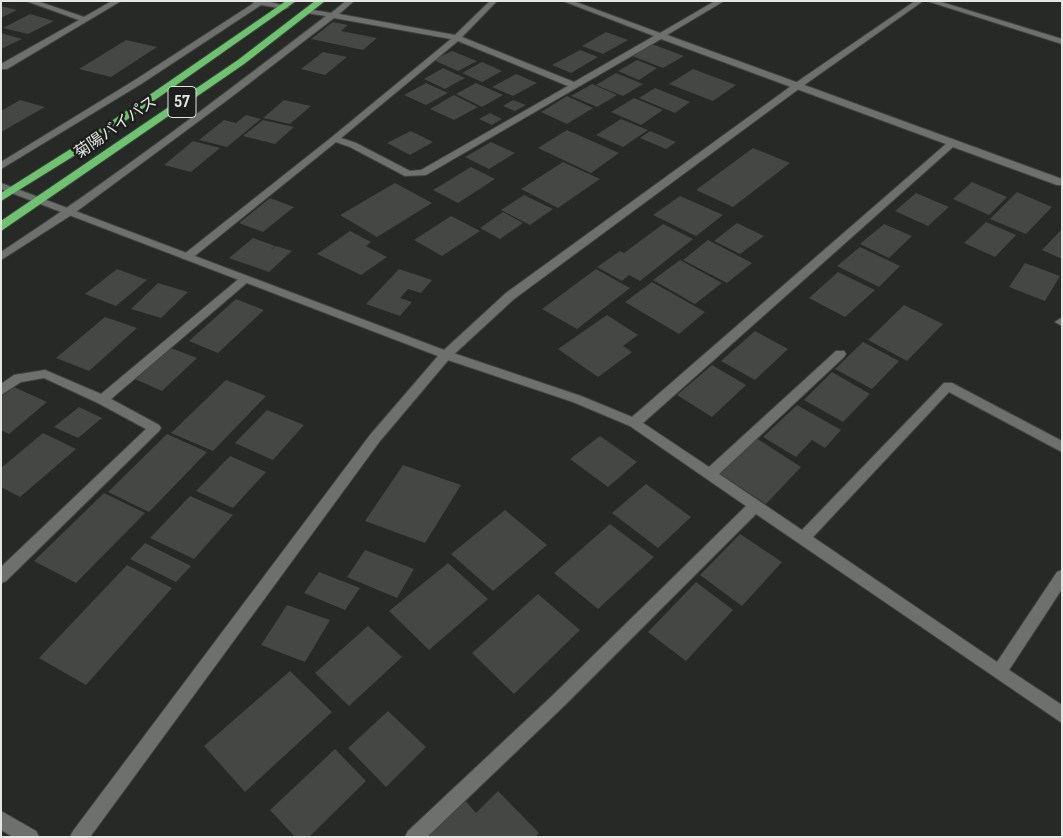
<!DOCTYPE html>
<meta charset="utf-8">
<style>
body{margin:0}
#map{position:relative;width:1063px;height:838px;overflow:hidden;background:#262926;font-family:"Sofia Sans Condensed",sans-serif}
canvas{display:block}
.frame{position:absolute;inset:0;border:2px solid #e4e6e4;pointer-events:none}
</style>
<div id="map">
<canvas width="1063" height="838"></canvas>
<div class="frame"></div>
</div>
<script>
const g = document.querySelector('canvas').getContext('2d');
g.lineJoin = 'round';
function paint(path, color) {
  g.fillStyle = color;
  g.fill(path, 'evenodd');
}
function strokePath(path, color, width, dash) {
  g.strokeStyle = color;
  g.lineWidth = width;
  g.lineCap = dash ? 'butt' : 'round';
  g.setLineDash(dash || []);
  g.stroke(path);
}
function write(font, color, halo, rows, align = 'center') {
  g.font = font + ' "Sofia Sans Condensed","Noto Sans JP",sans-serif';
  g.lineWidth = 5;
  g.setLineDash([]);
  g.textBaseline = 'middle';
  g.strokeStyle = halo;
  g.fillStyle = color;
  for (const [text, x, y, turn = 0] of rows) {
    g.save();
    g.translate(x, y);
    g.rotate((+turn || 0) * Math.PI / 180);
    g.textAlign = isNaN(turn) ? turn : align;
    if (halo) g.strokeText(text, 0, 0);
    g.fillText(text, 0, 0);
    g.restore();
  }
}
paint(new Path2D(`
 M1,6l16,4 -16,8z
 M30,14l24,7 -26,13 -25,-6z
 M333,22l15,3 -7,6 36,7 -14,12 -52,-11z
 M606,32l22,8 -25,14 -21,-8z
 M1,33l21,6 -21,10z
 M126,40l31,7 -46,30 -32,-8z
 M652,44l32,12 -21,12 -31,-12z
 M580,50l18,7 -27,16 -19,-8z
 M452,51l25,10 -19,10 -25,-11z
 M323,52l24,5 -22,18 -24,-6z
 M637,60l20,8 -18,12 -21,-9z
 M482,62l20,9 -20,11 -20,-9z
 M443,68l22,10 -20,11 -21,-10z
 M693,69l43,16 -23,16 -44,-17z
 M616,73l27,11 -20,12 -27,-11z
 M516,74l21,9 -24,13 -21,-9z
 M426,83l22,10 -22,12 -22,-10z
 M476,83l27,12 -21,12 -26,-13z
 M592,84l25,11 -20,12 -26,-11z
 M655,88l35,14 -15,11 -36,-15z
 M454,95l24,12 -24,13 -24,-11z
 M567,96l26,12 -26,16 -26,-12z
 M634,98l29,12 -22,15 -30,-13z
 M20,100l25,7 -44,25v-21z
 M284,100l27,6 -21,18 -27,-6z
 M513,100l13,5 -11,6 -12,-5z
 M490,113l12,6 -10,6 -13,-6z
 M246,115l15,4 -34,28 -28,-7 25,-20 12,3z
 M621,119l27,11 -25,17 -27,-12z
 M263,120l31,7 -19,17 -32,-8z
 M567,130l52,23 -28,20 -53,-25z
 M411,131l22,11 -23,13 -23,-12z
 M650,131l26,11 -10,7 -26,-11z
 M193,141l27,7 -29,24 -27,-7z
 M491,142l24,11 -26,16 -24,-12z
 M753,148l37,15 -57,44 -37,-17z
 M563,162l37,17 -42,29 -37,-19z
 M471,167l24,12 -37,24 -25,-13z
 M972,182l35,15 -18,18 -36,-16z
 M395,183l37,20 -55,34 -37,-22z
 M1017,192l35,15 -26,27 -36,-15z
 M916,193l33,14 -21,19 -33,-15z
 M524,195l29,14 -23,16 -29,-15z
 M680,196l43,19 -27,21 -43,-21z
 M270,198l24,9 -31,25 -24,-9z
 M503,212l20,11 -23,16 -20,-11z
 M451,216l29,15 -38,25 -28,-16z
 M986,222l30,13 -21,22 -31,-14z
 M737,223l27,13 -24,18 -26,-13z
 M663,224l30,15 -53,42 -11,-6 -7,6 -25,-14 23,-16 4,2z
 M884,224l28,12 -23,22 -29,-14z
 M1062,229v30l-20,-9z
 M350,231l21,11 -5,4 21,11 -26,18 -44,-21z
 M253,238l22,8 -5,5 6,-5 16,5 -23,21 -40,-14z
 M708,240l44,23 -25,20 -44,-23z
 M860,247l40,19 -21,21 -42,-21z
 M680,260l42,23 -27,21 -42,-24z
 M1025,263l35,13 -15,25 -36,-14z
 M117,269l30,11 -31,26 -31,-12z
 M399,269l33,11 -11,13 -13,-4 -8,9 12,4 -12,14 -34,-12z
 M596,269l34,19 -53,41 -35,-20z
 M838,272l37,18 -30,27 -36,-19z
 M652,282l53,30 -26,22 -54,-32z
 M158,283l30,9 -27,26 -30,-9z
 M236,299l28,11 -46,43 -29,-12z
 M904,305l39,19 -36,37 -39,-21z
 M607,315l31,20 -15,11 9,6 -34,25 -40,-28z
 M105,317l32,11 -48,43 -33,-13z
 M755,331l33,18 -33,31 -34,-19z
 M863,342l36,19 -27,28 -37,-20z
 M171,348l26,10 -35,33 -27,-12z
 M712,365l34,20 -34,32 -35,-22z
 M832,372l38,22 -27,28 -39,-22z
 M226,380l40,16 -53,55 -42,-18z
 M14,387l33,15 -38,32 -8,-4v-33z
 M797,405l44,25 -16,18 -13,-8 -16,17 -33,-20z
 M79,407l23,11 -24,20 -24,-11z
 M267,410l37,15 -31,35 -38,-17z
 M43,433l33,16 -56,48 -19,-10v-19z
 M167,434l40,18 -58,60 -41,-20z
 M600,436l37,26 -29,25 -38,-28z
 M756,438l45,29 -35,37 -46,-30z
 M230,456l36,16 -33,36 -37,-17z
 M403,465l58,20 -36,58 -60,-22z
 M646,484l45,33 -33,31 -46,-35z
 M104,493l41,20 -69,70 -42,-22z
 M190,496l43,19 -39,44 -44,-21z
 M505,510l42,35 -54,46 -42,-37z
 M610,524l44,33 -56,52 -44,-36z
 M740,534l42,28 -40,44 -42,-31z
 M145,543l46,23 -15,16 -46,-23z
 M365,550l49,19 -17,29 -50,-21z
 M448,563l40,36 -59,51 -40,-39z
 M127,565l45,23 -86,97 -47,-27z
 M319,572l41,16 -15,22 -41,-17z
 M696,582l37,28 -47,51 -38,-29z
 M538,594l42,36 -66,64 -42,-41z
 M287,605l43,15 -25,42 -44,-17z
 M368,626l34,31 -53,49 -34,-33z
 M290,671l42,41 -87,80 -41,-46z
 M388,711l38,36 -40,40 -38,-39z
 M335,749l31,32 -57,56h-14l-25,-27z
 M498,791l41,42 -4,4h-108l37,-38 12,14z`), '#444744');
const street = new Path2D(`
 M26,1h11l47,16 28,-16h9l-114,68h-6v-5l78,-44z
 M251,1h16l22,6 -4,2 -24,-4 -120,79 -140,85v-7l134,-82 119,-77z
 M346,1h8l-15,13 116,21 35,-34h7l-35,36 112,45 80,-46 -91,-35h10l87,32 55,-32h9l-57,34 395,144v6h-5l-104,-38 -310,276 66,44 127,-116h8l2,3 -2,3 -125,117 83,56 142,-147h8l110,58v11l-113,-60 -136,145 184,125 60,-90 5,-2v19l-53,81 53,35v18l-306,-209 -192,192 -137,131h-22l3,-6 144,-135 194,-190 -116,-80 -57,-24 -131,-44 -2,-3 2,-3h8l131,44 51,21 314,-273 -285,-105 -235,136 -21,1 -55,-29 -14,-5 -145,117h-8l-1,-2 1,-2 149,-118 119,-98 -117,-21 -104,80 -157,116 -72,46v-8c112,-73 219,-155 325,-236l-20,-3v-4l25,4zM458,41l110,45 -147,84 -11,1 -54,-28 -15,-5z
 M927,1h11l124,38v5z
 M245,276l5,3 -1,2 -138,118 48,26 2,3 -2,3 -153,150 -5,2v-16l145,-138 -48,-26 -54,-25 -23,4 -20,13v-11l13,-9 31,-5 56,24 140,-117z
 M1061,318h1v8l-7,-4z
 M1,811l35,20 3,6h-26l-12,-7z`);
const secondary = new Path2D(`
 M915,1h8l-123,87 -286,211 -64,59 -70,83 -290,396h-20l3,-6 297,-396 68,-79 -437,-167v-6l443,167 62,-57 288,-209z`);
const highway = new Path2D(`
 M286,1h10l-211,148 -84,52v-8l76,-48z
 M315,1h10l-81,63 -243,167v-10l237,-161z`);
strokePath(street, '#424542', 2);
strokePath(secondary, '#424542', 2);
strokePath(highway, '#424542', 2);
paint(street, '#6d706d');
paint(secondary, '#6d706d');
paint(highway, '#6cc46f');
write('16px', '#e4e6e4', '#1d1f1c', [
 ["菊陽バイパス",116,128,-35]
]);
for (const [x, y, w] of [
 [182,102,28]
]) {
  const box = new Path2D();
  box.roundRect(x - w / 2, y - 15.5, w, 31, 4);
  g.fillStyle = '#1d1f1c';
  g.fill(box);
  strokePath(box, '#e4e6e4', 1);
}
write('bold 18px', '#e4e6e4', null, [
 ["57",182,102]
]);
</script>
